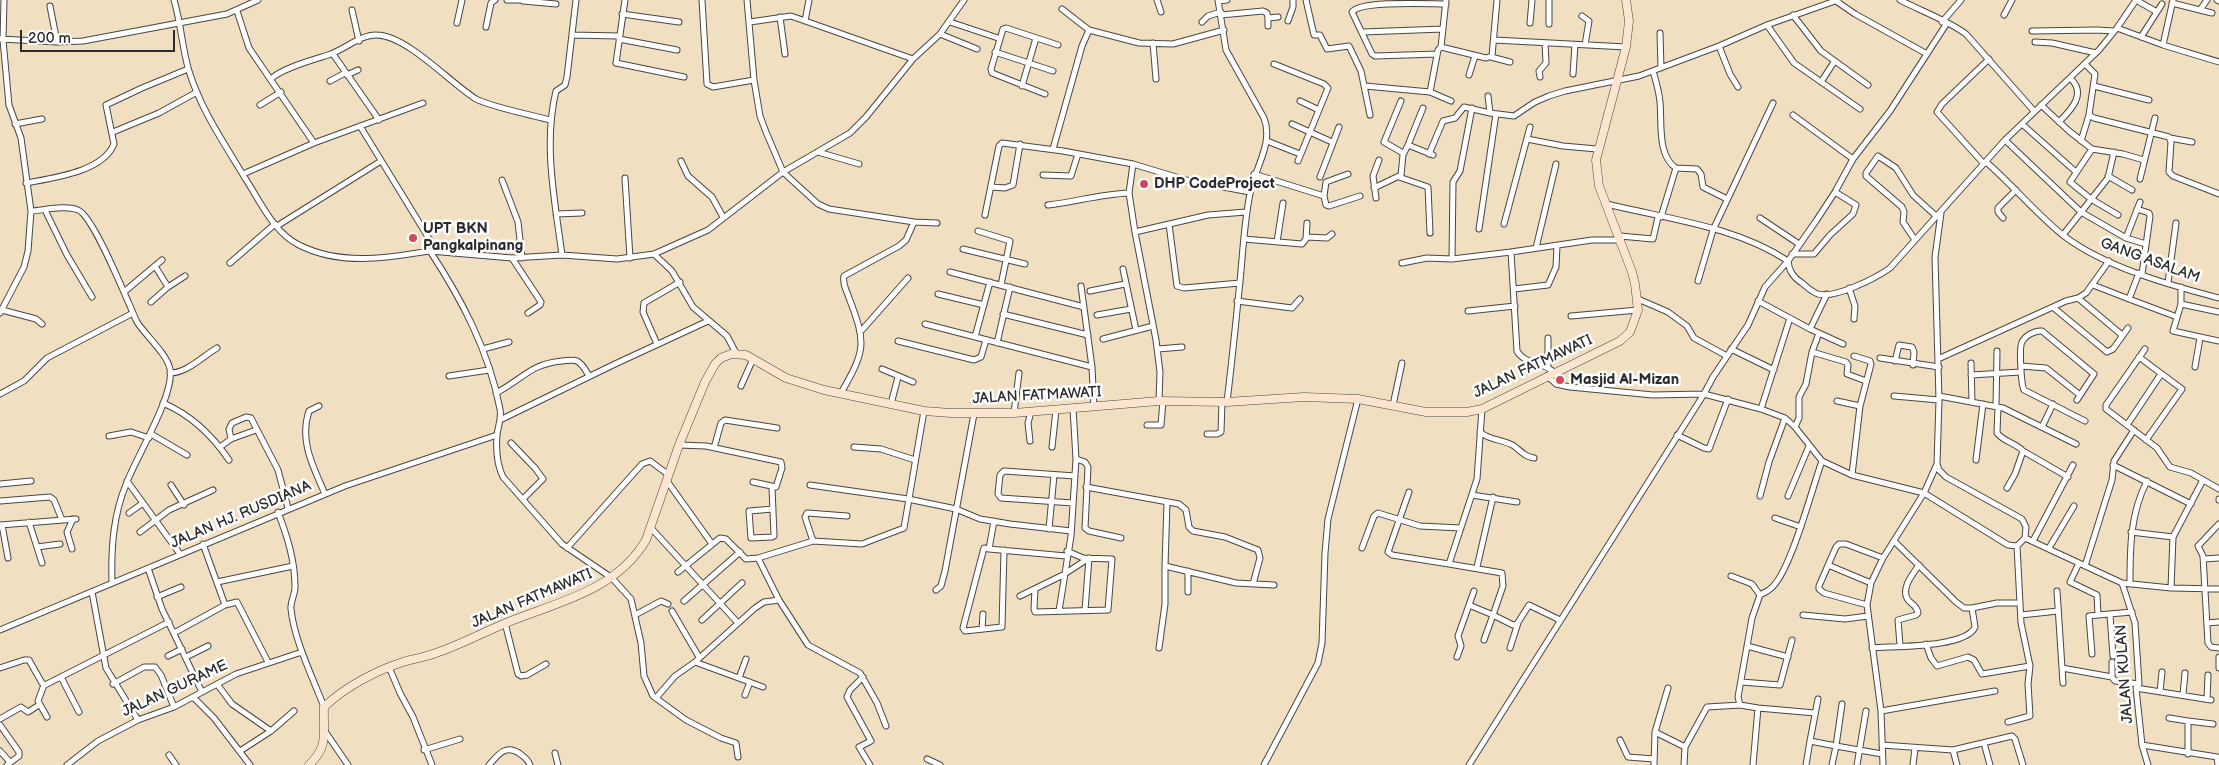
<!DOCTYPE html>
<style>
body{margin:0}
#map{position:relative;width:2219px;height:765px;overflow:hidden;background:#f1dfc1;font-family:"Balsamiq Sans",sans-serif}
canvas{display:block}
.scale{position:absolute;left:20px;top:30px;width:155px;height:22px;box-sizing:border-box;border:2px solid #2b2b2b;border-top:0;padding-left:6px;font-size:15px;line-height:18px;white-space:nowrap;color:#2b2b2b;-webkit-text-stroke:4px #fff;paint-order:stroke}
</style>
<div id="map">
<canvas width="2219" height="765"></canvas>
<div class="scale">200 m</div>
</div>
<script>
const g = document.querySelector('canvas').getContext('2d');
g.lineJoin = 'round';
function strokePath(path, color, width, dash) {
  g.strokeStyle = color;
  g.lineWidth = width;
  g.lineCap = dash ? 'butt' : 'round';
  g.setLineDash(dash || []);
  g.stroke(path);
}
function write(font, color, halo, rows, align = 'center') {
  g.font = font + ' "Balsamiq Sans",sans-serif';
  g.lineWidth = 5;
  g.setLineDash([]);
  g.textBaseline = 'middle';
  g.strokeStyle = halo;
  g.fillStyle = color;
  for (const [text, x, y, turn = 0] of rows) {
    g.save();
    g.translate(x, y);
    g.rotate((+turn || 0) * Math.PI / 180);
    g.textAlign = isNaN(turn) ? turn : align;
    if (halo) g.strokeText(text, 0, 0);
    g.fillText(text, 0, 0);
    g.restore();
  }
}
const street = new Path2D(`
 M174,0c7,23 8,48 15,71 12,39 35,72 56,107 15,23 29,55 54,67 42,21 87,13 131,6 32,49 59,100 70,158 2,9 -2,17 -3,26 -1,13 0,30 6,42l59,67 50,34 19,21 10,44 3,33 9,20 33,24 35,18 15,5 2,14
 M507,0h16
 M625,0l-9,63 68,14
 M702,0l5,84 6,3 41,-7
 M747,0l7,80 6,36 6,16 17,40 35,32 11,5 85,13 23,1
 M1157,0l4,12
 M1218,0l8,50 38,68c10,26 -10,51 -14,76 -6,29 -7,58 -10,87 -4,40 -8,80 -13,121
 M1306,0l8,35h6l7,14 22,-3 12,25 9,44
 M1549,0v24
 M1900,0c19,10 49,21 66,34l68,77
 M2136,0l21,12
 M2217,0l2,1
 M523,1l33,3
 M1218,1l9,-1
 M1836,1l19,13 72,40
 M2172,3l40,10
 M50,6l7,36
 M1062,9l27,21
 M352,10l7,31
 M2200,10l7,-10
 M237,11l12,37 65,95
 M622,14l57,8
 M1221,15l42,-4 4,2 1,5 10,-1
 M1793,15l28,36 47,34
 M2004,15l8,-15
 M1582,16l7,5 -4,24
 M780,17l5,37
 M1268,18v8
 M805,21l4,-21
 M1288,21l5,-14v-7
 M750,22l41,-6 122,43
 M950,22l48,16
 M1202,22l6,-6 13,-4
 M1942,22l19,-22
 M457,23l5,-23
 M1530,23l2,-23
 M1767,25l27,38 66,46
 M486,27l5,-24 4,-3
 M2117,28l46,17 10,-45
 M2032,31l65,-1 17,1
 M1363,32l80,-3
 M1660,33l1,35
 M940,34l37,15
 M572,35l47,1
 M2141,37l21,-33
 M0,39l57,3 26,-1 144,-27 31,-14
 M619,39l58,11
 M1494,40l132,7
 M2035,42l17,1 44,10
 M1153,43l3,36
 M2163,45l56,17
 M1719,46l11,28 8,13
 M1441,47l5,-47
 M995,52l58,19
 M333,54l46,66
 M1437,54l-62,2 -3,-2 -20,-42c9,-12 77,-8 94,-8
 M1491,57l19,5
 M1274,64l50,20 4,4 -30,73
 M2085,64l10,10 -6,41 5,3 75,19 2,5 -2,30 4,4 46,18
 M1653,71c3,10 6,20 7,31 2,20 -3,54 16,66l-15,49
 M1573,74l2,-29
 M347,75l11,-5
 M1469,75l6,-19
 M1540,77l-1,-6 7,-8 -1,-20
 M272,78c11,-10 40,-18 56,-23 16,-5 33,-21 49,-20 31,1 73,48 99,64 15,8 56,16 74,21
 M330,81l15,-8
 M1821,82l13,-20
 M1022,86l14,-48
 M1365,86l65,6 21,9
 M2094,86l55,14
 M1430,92l8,-42 3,-3 45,11 6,-2 5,-56
 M1045,94l-53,-21 -1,-4 12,-40 3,-1 52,17
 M1488,96l2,17
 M1300,101l19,9
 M1401,101l-17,41 19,11
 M260,105l21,-13
 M2041,105l28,26 23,18 31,5 21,6
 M1423,108l-15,37 25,10
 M1472,108l-12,63 -7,11 -1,77 59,-7
 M1793,115l60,44
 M2059,122c13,-13 28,-29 11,-44
 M15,124l27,-5
 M1292,124l40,18
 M2022,124l54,48
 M360,126l76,124
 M113,132l46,-19 38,-21
 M2170,138l22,4
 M1527,139l36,7 34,3
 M2005,140l76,72 45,26 20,6
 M1267,141l33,13
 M2081,141l8,-26
 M1053,149l29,-103 7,-16 50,13 34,1 51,-14
 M2092,149l-22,33 21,17 27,16
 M818,152l41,12
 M1429,154l14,-33 12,-3 9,-11 26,6 24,3 21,-14 14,-6 16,-5 74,-15 80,-30 48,-21 71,-25
 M681,161l7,15 24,21 11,20
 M1986,162c27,23 50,52 78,74 41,31 105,49 155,62
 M1133,164l-4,29 6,39 73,-17 38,-3
 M1984,164l-47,-52 5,-8 47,-45
 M1676,168l21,1 4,5 2,13 24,12
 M243,174l71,-31 109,-40
 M1254,174l70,22
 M1348,174l-22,8 -2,14 2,9 3,1 31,-10
 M1043,175l28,1 7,-22
 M2108,176l24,14
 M1320,177l19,-50
 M1399,177l29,10 2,46
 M625,178l5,80
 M2140,179l15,-61
 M502,180l16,42 4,36
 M26,183c26,-5 77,-11 88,-39l-8,-39 36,-17 46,-19
 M991,187l14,1 8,-3 7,-41
 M1374,188l27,-13 2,-20 5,-10
 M1376,198l-3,-22 6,-16
 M1607,204c60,15 128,22 181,57
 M1048,205c27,-3 53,-11 81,-12
 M2137,209l12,4 1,3 -8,58
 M45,210l22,45 25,42
 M31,211c14,-1 34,-6 47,-1 16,6 50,93 59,112 9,14 30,32 33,47 5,25 -33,87 -43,113 -14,33 -16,66 -15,101
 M556,214l26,-1
 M985,215l14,-69 3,-3 61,8 70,13 53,16 64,12
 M1760,218l39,26
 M2003,218l-5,-6v-4l18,-18
 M1169,224l8,62 7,2 56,-5
 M1504,224l26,-97
 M277,226l104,-65
 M1479,229l17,-115
 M978,231l32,10 -9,44
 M1135,232l21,108 4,32 -1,29
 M2063,235l45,-57 6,-26
 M1620,236l33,3 5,-22
 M1307,237l20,1 5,-4
 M2126,238l14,-36
 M1244,239l58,5 4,-5 1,-16
 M1915,240l-12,-18 1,-10 -2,-5 -36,-31v-3l12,-17 18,12 17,27 23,21
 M1277,242l6,-39
 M1536,248l20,-84
 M963,249l62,15
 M430,251l82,7 50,-3 55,4 37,-5 54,-24 75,-58 67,-39 16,-16 47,-58 27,-25 24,-34
 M654,254l18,17 21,36 34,29 9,17
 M1792,254h22l16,-19 23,-21 3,-9 -21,-13
 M562,255c-7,-53 -19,-111 -6,-164l9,-6 2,-8 9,-77
 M512,258l29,44 -1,3 -12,8
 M1788,261c1,10 5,16 14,22 5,4 10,9 16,11 17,5 58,-16 72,-26l115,-128 94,-90 18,-22 19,-28
 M230,263l45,-39
 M1402,263l25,-5 25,1
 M1123,269l13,61
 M950,272l134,35
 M1698,281l15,-51 60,-127
 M2168,283l8,-60
 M2093,285l36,14 10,-26
 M1081,286l11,81 2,40
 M168,287l17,-11
 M2181,287v17l-8,27 46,10
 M1849,288l6,18 -1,13
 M1514,289l34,-4 8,-18 1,-21
 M1090,291l35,-7
 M124,292l38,-32
 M938,294l46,11
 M1827,294l-17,35 33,15
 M2078,298l44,37
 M1638,299l30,13 19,14 7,12 33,18
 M2129,299l48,18
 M1237,301l55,7 8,-9
 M1758,301l52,28
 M151,302l17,-15 -13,-21
 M2181,304l38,8
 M2054,308l53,44 6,-3 15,-21
 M2,310l34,9 6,5
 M1468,311l47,-5
 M0,313l24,-46 4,-16 3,-40 -10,-73 -12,-33 -6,-65 1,-40
 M1003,314l85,21
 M1097,315l34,-6
 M1571,316l67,-6
 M925,324l167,43
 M862,330l46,-52
 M975,337l15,-55
 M1548,338v29
 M1103,339l50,-13
 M898,341l76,19 7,-3 5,-17
 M997,343l13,-56
 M657,344l-14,-32 1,-9 36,-21
 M483,349l26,-7
 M1158,349l24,-2
 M1731,349l43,21
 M2145,349l-39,56v4l51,39 13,19 21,6 28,16
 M1812,352l34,10 2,3 -1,9 19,7
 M2139,357l43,32 -36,51
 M1880,358l59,9
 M1938,359l128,-58 12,-3 8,-5 23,-32
 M1895,361l4,-16 13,2 2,5 -1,13
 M1971,363l1,39
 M2021,366l25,2 34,27
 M2195,367l5,-29
 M882,369l31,13
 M1554,372c-11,-10 -30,-8 -37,-21l-6,-99 81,-12h29
 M170,373c17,0 33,-17 47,-25
 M1971,375l50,-3
 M449,376l40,-6
 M1547,376l9,8 14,3 83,8 51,-1 57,15 24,9 10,9 27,34 30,14 72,18 84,52 9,1 8,-8 97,45 49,5 48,1
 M741,386l12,-27
 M496,393c27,-14 34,-29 66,-32 5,0 10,-2 15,0 6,3 9,10 12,15
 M841,393c24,-42 26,-49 8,-95 -2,-7 -7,-14 -5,-22l55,-30 7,-6 8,-18
 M0,394l24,-13 23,-23 86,-45
 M1894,396l45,4
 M1939,396l64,12 73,36
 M2077,400l17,-26 -52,-43c-7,-1 -17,5 -20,11 -3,5 -1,42 2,48l61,31
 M1837,401l23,5
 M163,403c28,12 49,32 66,57
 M891,404l7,-27
 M1393,405l9,-42
 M319,406l-10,5c-10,30 4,55 16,83
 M1996,407l1,-56
 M1998,407l-1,26c7,9 19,10 26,18l-8,23 -8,14
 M1761,409l29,-91
 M1014,413l5,-40
 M500,420l115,-56 93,-43
 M1147,425h14l2,-24
 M2127,425l34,-51
 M1795,427l4,-9v-21l7,-13 6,-32 7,-19
 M2042,427l11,-23
 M1480,432c10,9 23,7 34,14 8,6 10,10 20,12
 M151,434l36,21
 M1207,434h10l4,-2 1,-31
 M1677,435l27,13 5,1 19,-50
 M109,436l22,-4 18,6
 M231,439l-2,-10 3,-6 14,-6 5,1 27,52 10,38
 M1030,441l-2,-18 3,-11
 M511,443l24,25 8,11 -20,20
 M679,445l27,1 75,16 1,6 -6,19 -23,-5
 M220,447l11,-8 25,-9
 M854,447l27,2 34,11
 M1052,447l4,-37
 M714,448l7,-25 4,-3 52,8
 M2023,451l45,26
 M1076,459l9,3 3,5 -3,61 4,3 32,7
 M1976,460l7,-56
 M1937,464l2,6 7,7 76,42 4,8 -1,11
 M2113,465l78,39
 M1852,475l8,-69 11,-42 -1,-3 -16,-5
 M127,481l53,73
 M667,481l45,63
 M0,484l31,-3
 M171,485l13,20
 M810,485l98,14 48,10 24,10 30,5 61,7
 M1086,487l93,17 7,6 3,17 4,4 32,6 33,13 2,8 -7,26
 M772,488l2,47v1l-2,1 -21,1 -2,-27 24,-2
 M1409,492l-21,60 4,3 57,9 28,-85 5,-70
 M1472,495l45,7
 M1760,496l9,-34 16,-44
 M1788,496l21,-50
 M2219,499v1
 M0,501l50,-4 4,3 8,20
 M1167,502l-2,64 71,17 38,2
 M1073,503l-72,-5 -3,-4 2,-19 4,-4 71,5
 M278,512c9,24 17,48 17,75 0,8 -5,15 -4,22 3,31 22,69 33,98
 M129,513l14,-10
 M847,516l-40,-3 -2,4 8,24 49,3 42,-16 20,-117
 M1775,518l26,9
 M994,521l-5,28 -5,-1 -21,80 2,3 37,-4 2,-77
 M29,522l13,41
 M2219,524l-21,22 5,10 5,87 3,4 8,1
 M0,525l76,-6
 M2,525l6,33
 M651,528l87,95
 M1049,529l5,-54
 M140,532l29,-22 44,-20
 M2131,532l42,5 -2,51
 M2173,537l30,-57
 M813,541l-55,17 21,42 29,45 52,28 17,30 9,23
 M1894,541l62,61 8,6h8
 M2033,541l40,-76
 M203,544l22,61
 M37,547l23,-3
 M567,548l75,-84 8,-3 19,14
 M1362,548l12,-32 4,-3 42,13 41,2
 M2049,548l25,-42
 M72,549l-5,-17 6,-13
 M989,549l77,7
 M2204,559l15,-1
 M2079,563l-9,19 27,13 1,20 34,-3
 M1449,564l53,9 1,13 -10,29 20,10 4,-1 12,-19 31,15
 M1828,565l43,18
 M2085,566l27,-86 2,-19 20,-31
 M1477,567l16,-70
 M148,568l14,41 40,83
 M1188,571v21
 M678,572l42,-34 6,1 20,20 12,-1
 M1731,576l21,8 8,11
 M217,582l76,-16
 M2122,583l13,40 4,61 -3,4 6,57 6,20
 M2130,584c0,-36 0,-70 17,-103
 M1035,589l-1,20 1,3 73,-2 4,-51 -29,-1 -16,-7
 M936,590l5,-4 4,-15 29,-157
 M2057,591l6,92
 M92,592l14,76 32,52
 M1020,596l43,-21 26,-17 -4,52
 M157,597l24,-10
 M684,601l56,-49
 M1469,605l24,10 -9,25
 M1867,605l-43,-12 -5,-4v-3l17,-39 3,-3h7l37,14
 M672,611l27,46
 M1059,611l12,-75 5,-77 -3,-51
 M635,615l26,-14 7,3
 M1803,615l42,4 23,-3
 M2021,615l37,-4
 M2110,615l3,41
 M702,620l40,-37
 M505,623l13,51 3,2 6,-1 19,-11
 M2207,623l12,-1
 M982,629l1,-15
 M0,630l345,-144 152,-51
 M174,633l51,-28 12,-3 31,60
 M1926,644l5,14 6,8 31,-9 6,3 8,14 48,-8
 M1900,645l-2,-25 18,-5 2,-2c-1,-7 -5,-8 -9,-12 -10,-11 4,-27 10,-36
 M1747,646l41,11
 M1159,648l6,-44v-38
 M1510,648l8,-25
 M1872,648c21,-2 94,0 103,-21l-3,-19 25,-5h23
 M2092,654l-3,-38 9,-1
 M168,656l14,-7
 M186,657l22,-11
 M1457,657l4,-11 -3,-10 16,-45
 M2219,657v11
 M695,662l68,25
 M2112,662v15l3,4 24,3
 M389,667l11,26 13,24 19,48
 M0,668l24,-8h5l13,23 3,2 124,-63
 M2062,668l50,9
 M61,677l18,35
 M863,677l-13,13 -3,7 24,44 -12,6 11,18
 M739,678l7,-19
 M1741,682l39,3 12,-45
 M113,684l31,-17h11l6,8 13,32
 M217,684l15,20 39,27
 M44,685l-6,16 9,16
 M2136,688l75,12
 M2160,692l2,-20
 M745,695l5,-13
 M2183,695l2,-22
 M193,697l21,21 36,47
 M656,698l19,-22 20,-14 60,-54 9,-6 15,-2
 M2207,699l1,-24
 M1842,704l-6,42 46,8
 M1758,708l57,5
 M1881,711l114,-20
 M2169,718l19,3v33
 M0,719l21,-12 7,5 11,-7
 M2188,721l25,3
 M2008,722l22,-6 -2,-32 2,-18 -9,-43 -4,-77
 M0,725l19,27v4l-12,9
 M324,730l24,35
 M1655,732l30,15
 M1620,740l8,17 26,2
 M1810,741l8,-42
 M1984,743l6,22
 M1882,745l71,5 59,-14 3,3 8,26
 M2142,745l75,12 1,8
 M424,750l36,-11
 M1953,750l4,15
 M0,751l10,11
 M240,751l31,-20 23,-20
 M555,753l3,12
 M169,755l7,10
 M927,759l13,6
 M67,765l31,-24 40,-21 36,-13 62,-33 66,-22
 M489,765c9,-10 16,-21 30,-12 5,4 9,6 11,12
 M1264,765l54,-102 4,-20 3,-90 3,-34 30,-120
 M1469,765l235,-371 9,-17 35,-52 17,-38 23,-26 28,-40 19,-29 18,-33 37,-48 57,-88
 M1654,765l1,-33 13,-44
 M1684,765l1,-18 22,-40 34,-2
 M1753,765l5,-57 -18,-3 -2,-8 14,-79 8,-23c3,-2 7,-3 10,-6 20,-14 42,-101 52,-128
 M1806,765l4,-24 26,5 -4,19
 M1857,765l9,-54
 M1883,765l-2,-54 -14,-106 4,-22 12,-25 41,-65 13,-29 2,-64 -4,-143 6,-44
 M1913,765l2,-17`);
const secondary = new Path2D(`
 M309,765c20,-19 14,-31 15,-58 21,-20 51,-36 79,-45 11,-3 22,-5 33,-9 24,-8 46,-20 70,-30 51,-21 110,-32 140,-83l33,-95 26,-63 10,-18 6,-6 10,-4 15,1 40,23 38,12 100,21 27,2h63l145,-12 68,1 77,-5 54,2 68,13h41l15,-3 138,-68 10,-9 8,-22 -3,-26 -3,-12 -33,-86 -3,-26 30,-113 3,-26 -3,-21`);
strokePath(street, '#494642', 7);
strokePath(secondary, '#494642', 9);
strokePath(street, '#fff', 5);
strokePath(secondary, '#fce5cf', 8);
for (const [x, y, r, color] of [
 [1144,184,5,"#d1495b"],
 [413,238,5,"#d1495b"],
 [1560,380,5,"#d1495b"]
]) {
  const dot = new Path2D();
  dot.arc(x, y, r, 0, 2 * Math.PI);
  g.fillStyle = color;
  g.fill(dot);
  strokePath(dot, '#fff', 2);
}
write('bold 15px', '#2b2b2b', '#fff', [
 ["DHP CodeProject",1154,184],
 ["UPT BKN",423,229],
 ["Pangkalpinang",423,246],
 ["Masjid Al-Mizan",1570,380]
], 'left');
write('15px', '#2b2b2b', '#fff', [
 ["GANG ASALAM",2150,261,20],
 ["JALAN FATMAWATI",1533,367,-25],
 ["JALAN FATMAWATI",1037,396,-3],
 ["JALAN HJ. RUSDIANA",241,515,-23],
 ["JALAN FATMAWATI",532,599,-23],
 ["JALAN KULAN",2125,674,-94],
 ["JALAN GURAME",175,689,-25]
]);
</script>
